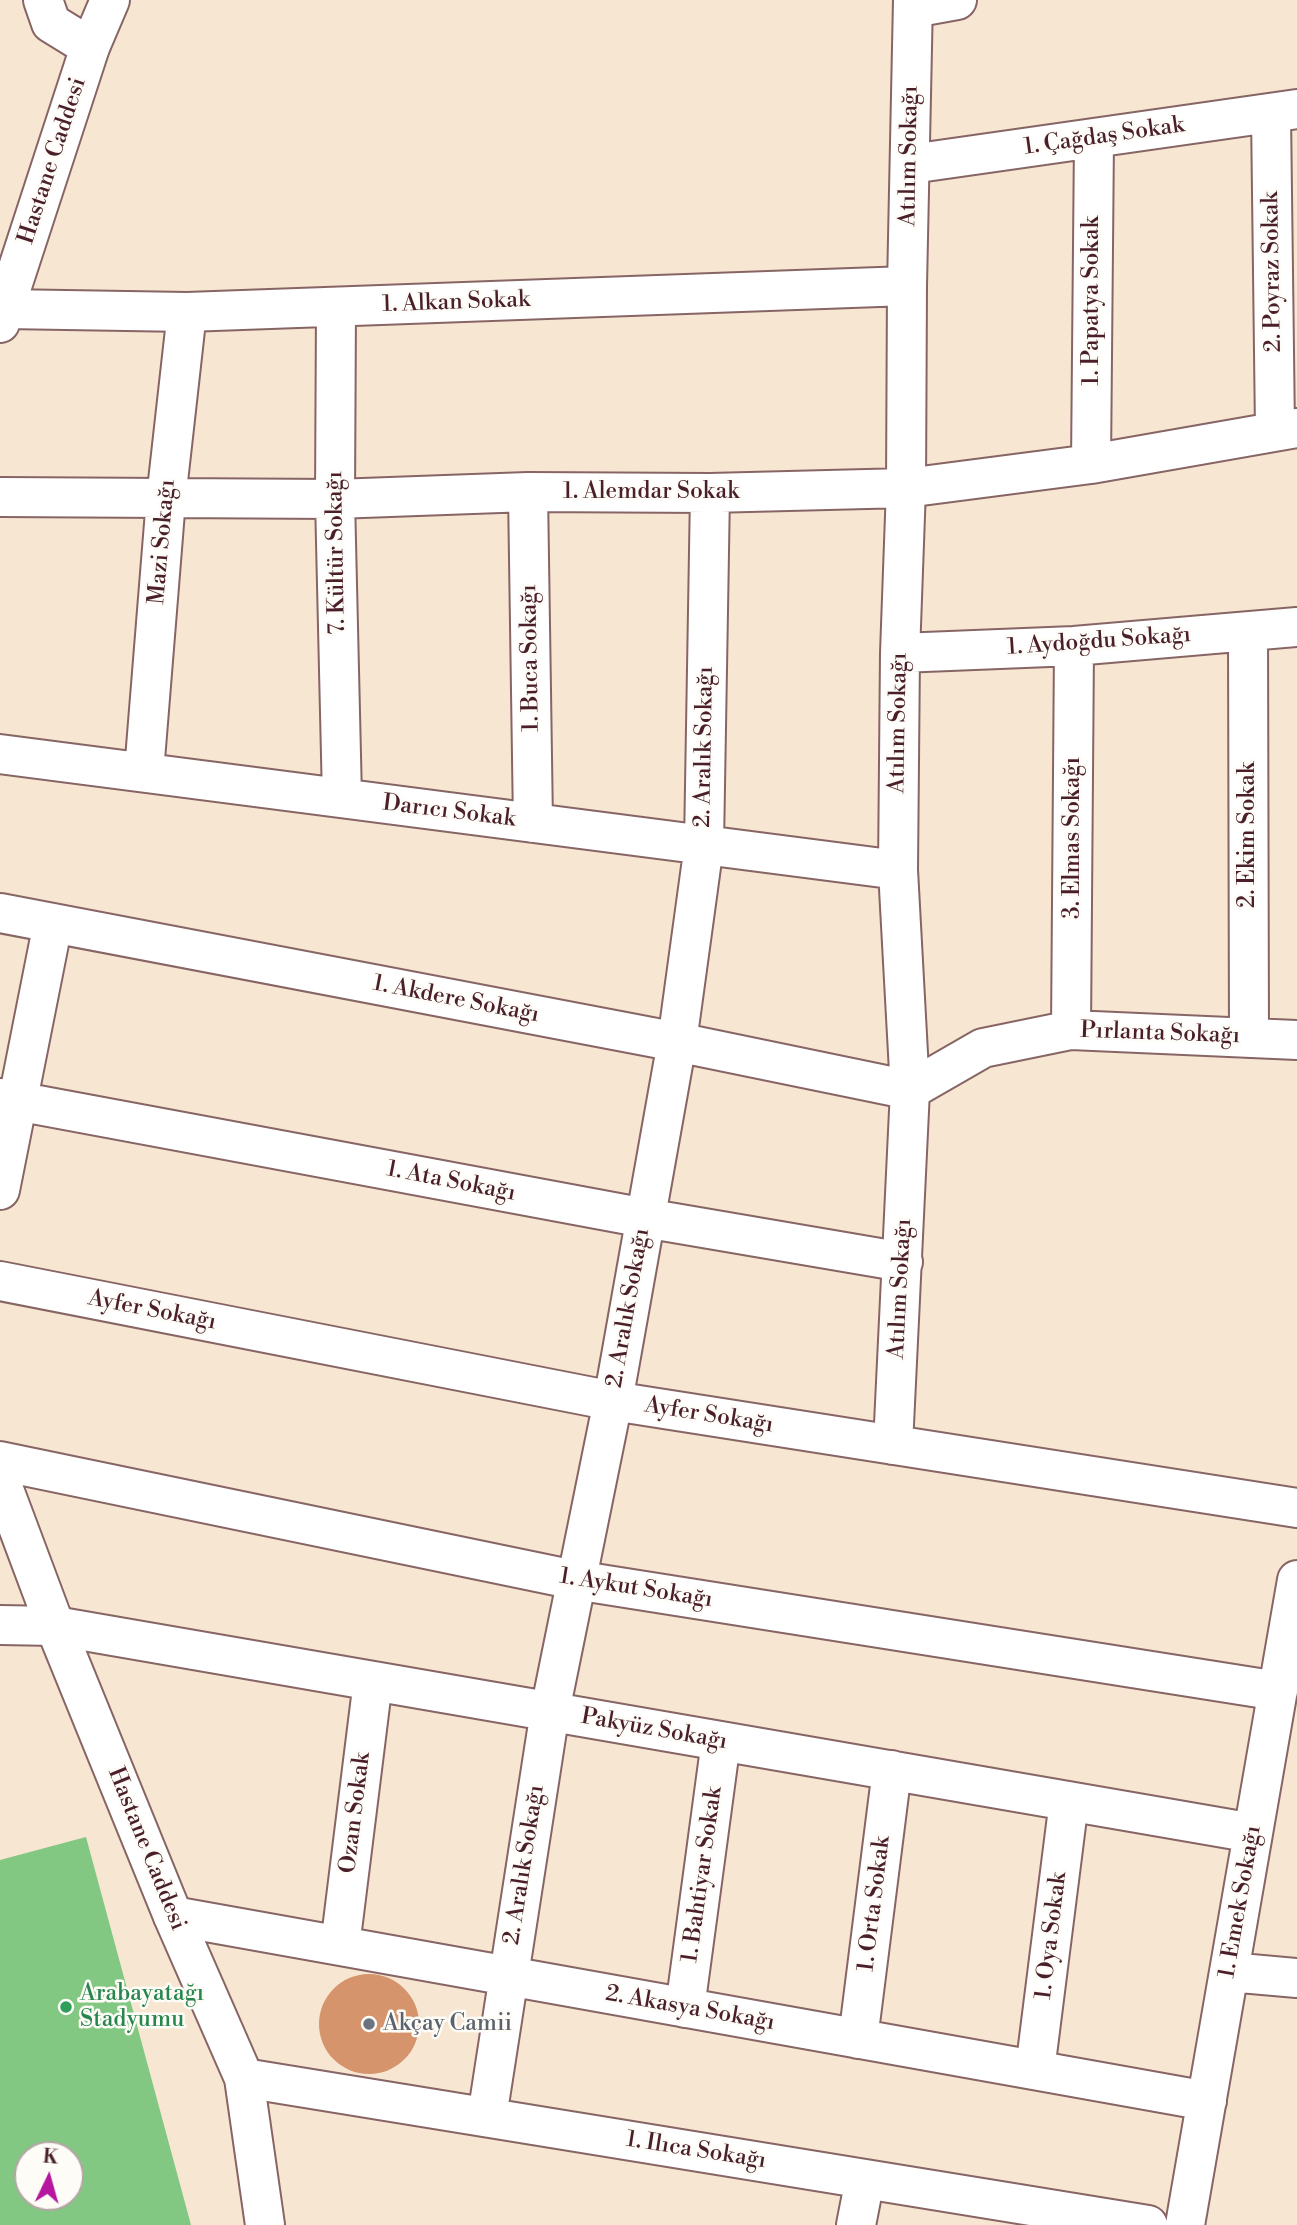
<!DOCTYPE html>
<meta charset="utf-8">
<style>
body{margin:0}
#map{position:relative;width:1297px;height:2225px;overflow:hidden;background:#f7e6d2;font-family:"Libre Bodoni",serif}
canvas{display:block}
.north{position:absolute;left:14px;top:2141px;width:70px;height:70px;box-sizing:border-box;background:#fdfcf7;border:2px solid #b5a4a5;border-radius:50%;rotate:5deg;font-size:19px;font-weight:700;line-height:28px;text-align:center;color:#4a1f2b}
.north::after{content:'';display:block;margin:auto;width:24px;height:32px;background:#b5179e;clip-path:polygon(50% 0,100% 100%,50% 72%,0 100%)}
</style>
<div id="map">
<canvas width="1297" height="2225"></canvas>
<div class="north">K</div>
</div>
<script>
const g = document.querySelector('canvas').getContext('2d');
g.lineJoin = 'round';
function paint(path, color) {
  g.fillStyle = color;
  g.fill(path, 'evenodd');
}
function strokePath(path, color, width, dash) {
  g.strokeStyle = color;
  g.lineWidth = width;
  g.lineCap = dash ? 'butt' : 'round';
  g.setLineDash(dash || []);
  g.stroke(path);
}
function write(font, color, halo, rows, align = 'center') {
  g.font = font + ' "Libre Bodoni",serif';
  g.lineWidth = 5;
  g.setLineDash([]);
  g.textBaseline = 'middle';
  g.strokeStyle = halo;
  g.fillStyle = color;
  for (const [text, x, y, turn = 0] of rows) {
    g.save();
    g.translate(x, y);
    g.rotate((+turn || 0) * Math.PI / 180);
    g.textAlign = isNaN(turn) ? turn : align;
    if (halo) g.strokeText(text, 0, 0);
    g.fillText(text, 0, 0);
    g.restore();
  }
}
paint(new Path2D(`
 M86,1837l105,388h-191v-365zM28,2155h42v42h-42z`), '#82c782');
paint(new Path2D(`
 M319 2024a50 50 0 1 1 100 0a50 50 0 1 1-100 0Z`), '#d5946c');
const minor = new Path2D(`
 M43,0l8,23 39,24
 M913,8l44,-8
 M1271,113l4,318
 M911,164l386,-55
 M336,308l-1,191 7,299
 M5,309l182,3 720,-26
 M1091,464l3,-326
 M528,492l5,331
 M0,497l335,2 193,-7 182,1 196,-5 185,-24 206,-36
 M1248,632l1,406
 M900,653l174,-7 223,-19
 M0,754l898,116
 M144,772l22,-273 21,-187
 M0,913l677,129 233,48 73,-42 88,-18 226,10
 M1071,1030l3,-384
 M0,1098l645,120 258,44
 M0,1190l53,-267
 M0,1281l613,120 684,107
 M893,1445l17,-355 -12,-220 2,-217 6,-165 1,-202 6,-286
 M0,1461l575,119 703,111
 M0,1625l55,1 1198,207
 M173,1916l1034,185
 M340,1946l33,-265
 M1229,1972l68,6
 M685,2008l36,-267
 M858,2039l34,-269
 M1035,2070l34,-269
 M244,2078l904,147
 M487,2117l63,-406 63,-310 64,-359 27,-197 6,-352
 M856,2225l9,-46
 M1185,2225l112,-645`);
const secondary = new Path2D(`
 M0,323l90,-276 20,-47
 M0,1479l55,147 118,290 71,162 21,147`);
strokePath(minor, '#876565', 42);
strokePath(secondary, '#876565', 42);
strokePath(minor, '#fff', 38);
strokePath(secondary, '#fff', 38);
for (const [x, y, r, color] of [
 [66,2007,7,"#2e9e5b"],
 [369,2024,7,"#6b7280"]
]) {
  const dot = new Path2D();
  dot.arc(x, y, r, 0, 2 * Math.PI);
  g.fillStyle = color;
  g.fill(dot);
  strokePath(dot, '#fdfcf7', 2.5);
}
write('23px', '#4a1f2b', '#fdfcf7', [
 ["1. Çağdaş Sokak",1104,137,-8],
 ["Atılım Sokağı",910,156,-89],
 ["Hastane Caddesi",53,161,-72],
 ["2. Poyraz Sokak",1273,272,-91],
 ["1. Papatya Sokak",1092,301,-90],
 ["1. Alkan Sokak",456,303,-2],
 ["1. Alemdar Sokak",651,492],
 ["Mazi Sokağı",163,542,-85],
 ["7. Kültür Sokağı",337,553,-91],
 ["1. Aydoğdu Sokağı",1099,642,-4],
 ["1. Buca Sokağı",531,658,-91],
 ["Atılım Sokağı",899,723,-89],
 ["2. Aralık Sokağı",705,747,-89],
 ["Darıcı Sokak",449,812,7],
 ["2. Ekim Sokak",1248,835,-90],
 ["3. Elmas Sokağı",1073,838,-90],
 ["1. Akdere Sokağı",456,1000,11],
 ["Pırlanta Sokağı",1160,1034,2],
 ["1. Ata Sokağı",451,1182,11],
 ["Atılım Sokağı",901,1289,-87],
 ["2. Aralık Sokağı",629,1308,-80],
 ["Ayfer Sokağı",152,1311,11],
 ["Ayfer Sokağı",709,1416,9],
 ["1. Aykut Sokağı",636,1589,9],
 ["Pakyüz Sokağı",654,1730,10],
 ["Ozan Sokak",356,1813,-83],
 ["Hastane Caddesi",146,1849,68],
 ["2. Aralık Sokağı",525,1865,-81],
 ["1. Bahtiyar Sokak",703,1875,-82],
 ["1. Emek Sokağı",1241,1902,-80],
 ["1. Orta Sokak",875,1904,-83],
 ["1. Oya Sokak",1052,1936,-83],
 ["2. Akasya Sokağı",690,2009,10],
 ["1. Ilıca Sokağı",696,2151,9]
]);
write('23px', '#27864d', '#fdfcf7', [
 ["Arabayatağı",80,1994],
 ["Stadyumu",80,2020]
], 'left');
write('23px', '#5b616d', '#fdfcf7', [
 ["Akçay Camii",383,2024]
], 'left');
</script>
